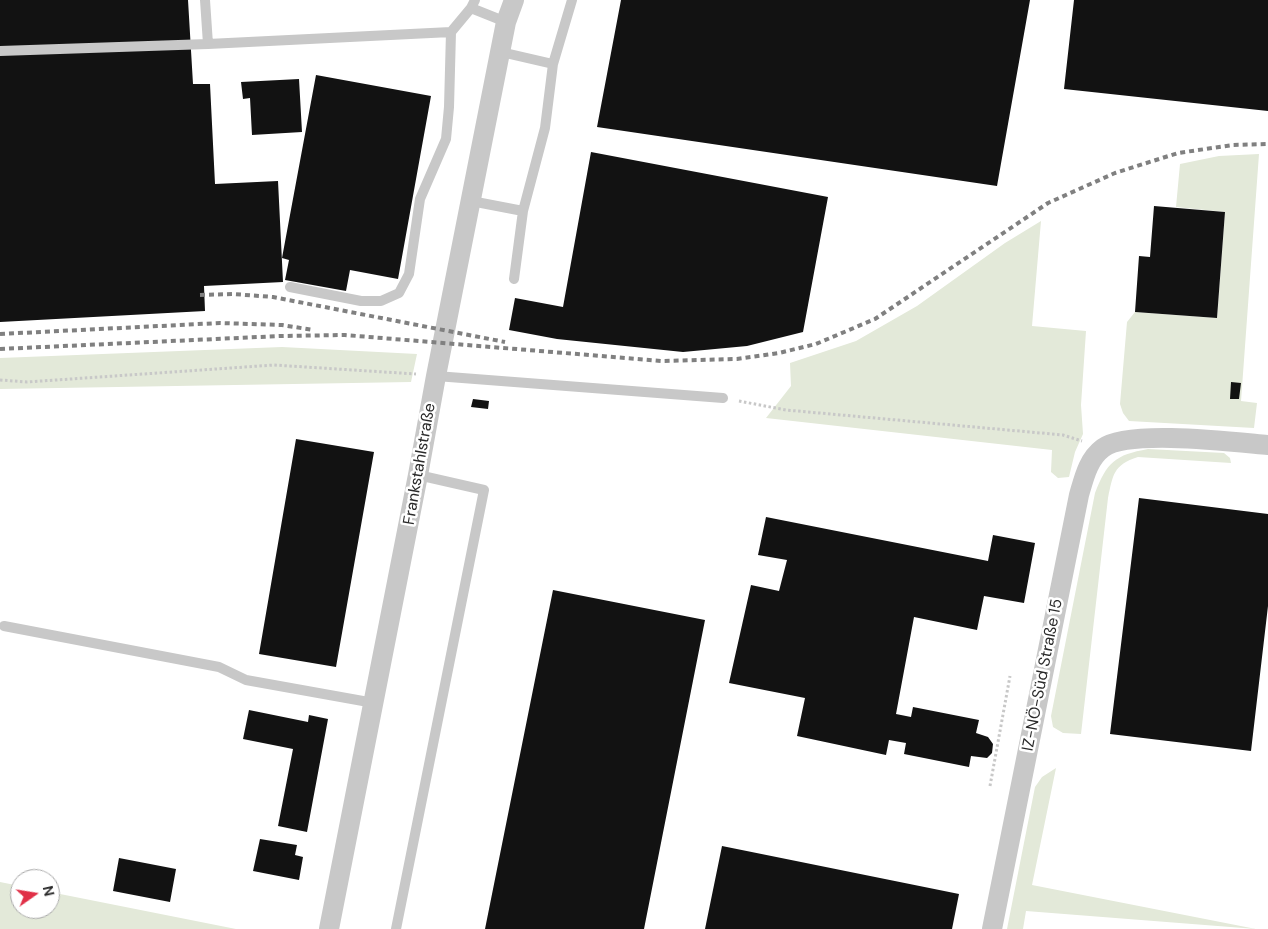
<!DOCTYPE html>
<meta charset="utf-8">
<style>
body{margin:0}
#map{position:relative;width:1268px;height:929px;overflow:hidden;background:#fff;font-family:"DM Sans",sans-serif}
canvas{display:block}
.north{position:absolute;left:10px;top:869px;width:50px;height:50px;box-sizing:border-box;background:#fff;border:1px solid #aaa;border-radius:50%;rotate:77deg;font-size:14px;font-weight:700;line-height:20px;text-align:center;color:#2b2b2b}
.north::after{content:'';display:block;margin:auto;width:18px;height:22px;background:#e03047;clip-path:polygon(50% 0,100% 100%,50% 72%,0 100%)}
</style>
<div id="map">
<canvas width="1268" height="929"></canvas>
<div class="north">N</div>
</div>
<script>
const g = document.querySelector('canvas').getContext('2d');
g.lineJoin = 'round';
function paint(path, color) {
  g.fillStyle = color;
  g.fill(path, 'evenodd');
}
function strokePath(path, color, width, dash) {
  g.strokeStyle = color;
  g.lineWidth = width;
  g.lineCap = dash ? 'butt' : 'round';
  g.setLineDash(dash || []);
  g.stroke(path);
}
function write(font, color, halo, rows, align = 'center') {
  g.font = font + ' "DM Sans",sans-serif';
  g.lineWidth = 5;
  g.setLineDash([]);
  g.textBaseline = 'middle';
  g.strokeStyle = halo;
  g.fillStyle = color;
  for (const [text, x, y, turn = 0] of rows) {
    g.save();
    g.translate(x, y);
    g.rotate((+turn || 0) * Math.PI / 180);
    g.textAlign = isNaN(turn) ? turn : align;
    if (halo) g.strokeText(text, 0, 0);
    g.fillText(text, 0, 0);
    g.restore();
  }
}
paint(new Path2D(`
 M1259,154l-18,247 16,2 -3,25 -125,-7 -6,-8 -3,-9 7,-82 8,-10 82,6 8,-106 -49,-5 4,-43 39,-8z
 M1041,221l-9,105 54,5 -5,74 2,29 -8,18 -6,25 -11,1 -7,-6 1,-22 -286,-32 25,-32 -1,-23 66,-22 61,-35 88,-63z
 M282,347l135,7 -6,28 -411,7v-31z
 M1148,449l76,4 6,5 1,5 -93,-6c-25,8 -25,18 -30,41l-27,236 -18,-1 -10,-6 -2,-11 44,-223c12,-31 20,-38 53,-44z
 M1056,768l-24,117 224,44 -230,-18 -3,18h-16l28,-142 7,-10z
 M0,882l20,4v23h30v-17l186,37h-236z`), '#e3e9d9');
paint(new Path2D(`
 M0,0h188l5,84h17l5,100 63,-3 5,101 -79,4 1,25 -205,11z
 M621,0h409l-33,186 -400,-59z
 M1074,0h194v111l-204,-22z
 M316,75l115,21 -33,183 -48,-9 -4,21 -61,-11 4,-20 -7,-2z
 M299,79l3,53 -50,3 -2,-37 -7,1 -2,-17z
 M591,152l237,45 -25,135 -56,14 -64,6 -126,-13 -48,-9 6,-32 48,9z
 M1154,206l71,6 -8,106 -82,-6 4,-56 11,1z
 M1231,382l10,1 -2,16h-9z
 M473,399l16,2 -1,8 -17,-2z
 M296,439l78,13 -38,215 -77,-13z
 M1139,498l129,16v92l-17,145 -141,-17z
 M766,517l222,44 5,-26 42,8 -11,60 -40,-7 -7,34 -63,-13 -18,97 15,3 2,-10 66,13 -3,13 12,4 5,7 -1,9 -5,5 -16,-2 -2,11 -65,-13 2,-11 -17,-3 -3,15 -89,-19 8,-38 -76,-15 22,-98 28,6 8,-31 -29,-5z
 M553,590l152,30 -61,309h-159z
 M249,710l59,12 1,-7 19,4 -21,113 -29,-6 15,-77 -50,-10z
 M260,839l37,6 -2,10 8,2 -4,23 -46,-9z
 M722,846l237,48 -7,35h-247z
 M119,858l57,11 -6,33 -57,-11z`), '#121212');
strokePath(new Path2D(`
 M0,380l27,2 247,-17 142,9
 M739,401l47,9 277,25 19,6
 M990,786l20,-110`), '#c8c8c8', 3, [2.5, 2.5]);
strokePath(new Path2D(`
 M205,0l3,44 243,-12 20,-24 4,-8
 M471,8l35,14
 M0,51l208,-7
 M501,52l52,12
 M471,201l52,10
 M514,279l9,-68 22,-83 8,-64 19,-64
 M290,287l71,14h20l18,-8 10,-19 11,-75 26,-60 3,-32 2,-75
 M436,376l287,22
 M4,626l215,41 27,13 128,23
 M396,929l88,-439 -66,-15`), '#c8c8c8', 10);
strokePath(new Path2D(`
 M329,929l89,-454 18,-99 70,-354 8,-22
 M992,929l87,-434c5,-17 9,-36 24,-47 25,-19 131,-6 165,-3`), '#c8c8c8', 20);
strokePath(new Path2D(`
 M200,295l33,-1 40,3 232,45
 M0,334l220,-11 62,2 31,5
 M0,349l280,-13 65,-1 317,26 75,-2 42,-6 37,-9 59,-25 173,-116 67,-30 63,-20 55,-8 35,-1`), '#808080', 4, [5, 4]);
write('16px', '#2b2b2b', '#fff', [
 ["Frankstahlstraße",420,464,-80],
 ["IZ-NÖ-Süd Straße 15",1043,675,-79]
]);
</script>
